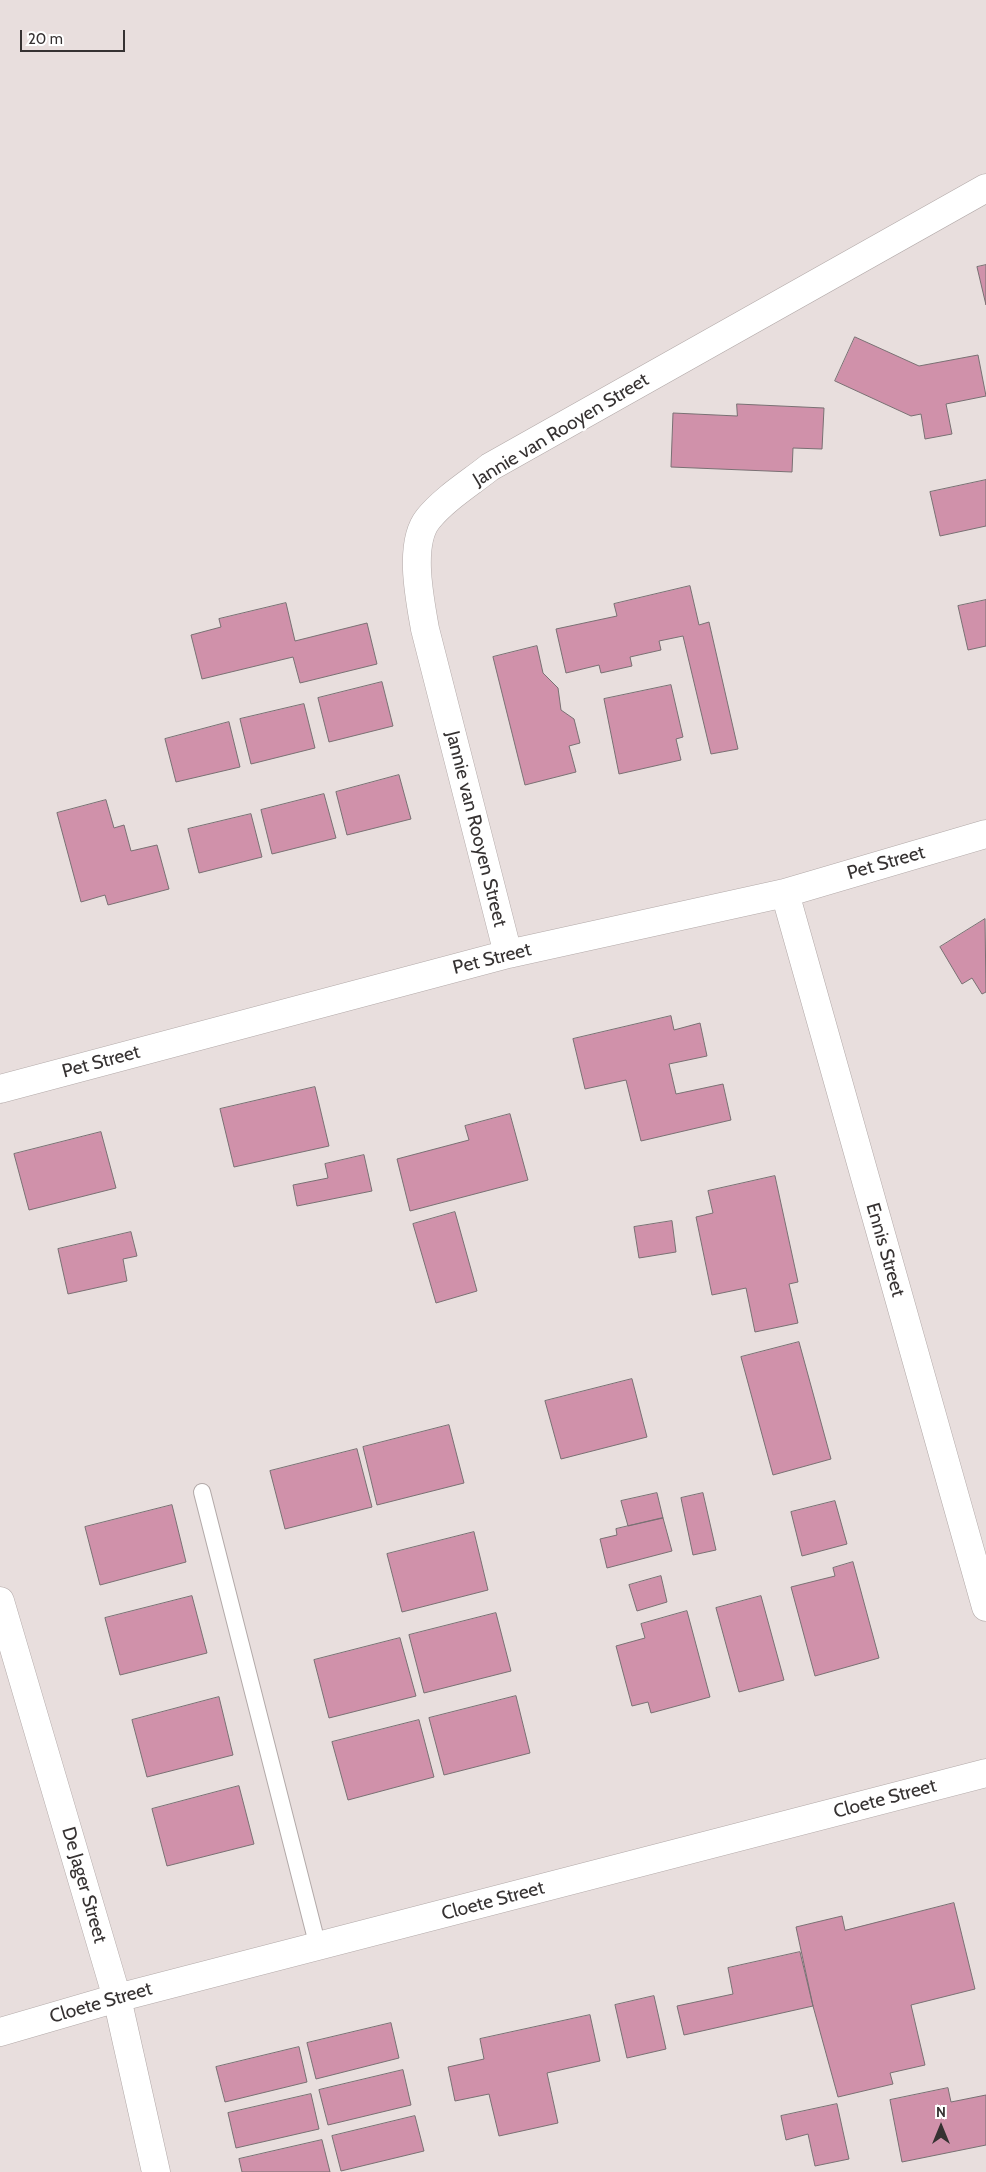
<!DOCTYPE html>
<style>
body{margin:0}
#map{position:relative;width:986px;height:2172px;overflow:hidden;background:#e8dedd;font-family:Cabin,sans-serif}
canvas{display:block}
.north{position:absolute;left:916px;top:2102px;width:50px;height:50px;-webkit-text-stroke:4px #fff;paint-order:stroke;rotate:0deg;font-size:14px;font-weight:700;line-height:20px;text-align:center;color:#363232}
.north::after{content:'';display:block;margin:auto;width:18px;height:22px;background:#363232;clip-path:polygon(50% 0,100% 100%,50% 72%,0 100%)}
.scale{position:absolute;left:20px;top:30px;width:105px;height:22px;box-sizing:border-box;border:2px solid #363232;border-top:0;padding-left:6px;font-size:15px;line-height:18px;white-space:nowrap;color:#363232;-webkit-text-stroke:4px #fff;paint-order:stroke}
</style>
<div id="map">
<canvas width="986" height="2172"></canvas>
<div class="north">N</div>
<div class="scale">20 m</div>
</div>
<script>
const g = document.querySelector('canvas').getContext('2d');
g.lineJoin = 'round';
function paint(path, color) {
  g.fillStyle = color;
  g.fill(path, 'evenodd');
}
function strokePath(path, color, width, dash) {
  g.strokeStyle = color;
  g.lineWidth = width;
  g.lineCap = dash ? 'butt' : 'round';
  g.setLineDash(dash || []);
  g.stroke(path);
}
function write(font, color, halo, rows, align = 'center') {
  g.font = font + ' Cabin,sans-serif';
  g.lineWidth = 5;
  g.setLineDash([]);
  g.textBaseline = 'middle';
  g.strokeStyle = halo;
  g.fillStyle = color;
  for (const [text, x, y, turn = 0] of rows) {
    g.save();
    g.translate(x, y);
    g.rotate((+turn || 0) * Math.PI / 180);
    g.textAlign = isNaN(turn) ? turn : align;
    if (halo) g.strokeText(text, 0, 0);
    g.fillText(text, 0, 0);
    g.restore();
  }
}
const building = new Path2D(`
 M986,265v40l-9,-38z
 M855,337l64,29 59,-11 8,41 -40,8 6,30 -27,5 -4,-25 -10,2 -76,-35z
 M737,404l87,4 -2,41 -29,-1 -1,24 -121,-5 2,-54 64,3z
 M986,480v46l-46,10 -10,-44z
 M690,586l9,39 10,-3 29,127 -27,5 -28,-118 -24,5 2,9 -31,7 2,9 -31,7 -2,-8 -33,8 -10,-44 61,-13 -3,-12z
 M986,600v46l-18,4 -10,-44z
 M286,603l9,38 72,-18 10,41 -77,19 -7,-26 -91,22 -11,-44 30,-8 -2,-8z
 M537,646l6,27 15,15 3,22 13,9 6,24 -11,3 7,26 -51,13 -32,-128z
 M382,682l11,44 -64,16 -11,-44z
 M671,685l12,52 -7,2 5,21 -62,14 -15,-75z
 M304,704l11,44 -64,16 -11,-45z
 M229,722l11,45 -64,15 -11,-43z
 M399,775l12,44 -64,16 -11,-43z
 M324,794l12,44 -64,16 -11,-44z
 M106,800l8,28 10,-3 7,26 26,-6 12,44 -61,16 -3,-10 -24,7 -24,-89z
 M251,814l11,43 -63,16 -11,-44z
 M985,919l1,73 -4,2 -10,-16 -10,6 -22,-37z
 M671,1016l3,14 26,-7 7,33 -38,8 7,30 47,-10 8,36 -90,21 -15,-61 -41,9 -12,-50z
 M315,1087l14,59 -95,21 -14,-58z
 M510,1114l18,66 -118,31 -13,-52 72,-19 -4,-14z
 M101,1132l15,56 -87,22 -15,-56z
 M364,1155l8,36 -75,15 -4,-21 35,-7 -3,-14z
 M775,1176l23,106 -9,2 9,39 -43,9 -9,-44 -34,7 -16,-78 17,-4 -5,-22z
 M455,1212l22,79 -41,12 -23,-79z
 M672,1221l4,31 -37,6 -5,-31z
 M131,1232l6,24 -14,3 4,22 -59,13 -10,-45z
 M799,1342l32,117 -58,16 -32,-118z
 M632,1379l15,58 -86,22 -16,-58z
 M449,1425l15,58 -87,22 -14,-58z
 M357,1449l15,58 -87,22 -15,-58z
 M657,1493l6,25 -35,8 -7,-25z
 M703,1493l13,57 -23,5 -12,-57z
 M835,1501l12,43 -45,12 -11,-44z
 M172,1505l14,57 -86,23 -15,-58z
 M663,1518l9,33 -65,17 -7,-29 17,-4 -1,-6z
 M474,1532l14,58 -86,22 -15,-58z
 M853,1562l26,96 -64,18 -24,-89 44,-11 -2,-8z
 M661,1576l6,26 -30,9 -8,-26z
 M192,1596l15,57 -87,22 -15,-57z
 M761,1596l23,84 -45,12 -23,-84z
 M687,1611l23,86 -59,16 -3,-11 -16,4 -16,-60 29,-8 -4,-14z
 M496,1613l15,58 -87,22 -15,-58z
 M400,1638l16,58 -87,22 -15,-58z
 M516,1696l14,57 -86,22 -15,-57z
 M219,1697l14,58 -86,22 -15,-57z
 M419,1720l15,57 -86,23 -16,-58z
 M239,1786l15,58 -87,22 -15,-57z
 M954,1903l21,86 -64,16 14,60 -35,8 3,11 -55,13 -25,-91 -17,-79 46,-11 3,14z
 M800,1952l13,54 -129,29 -7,-29 56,-12 -5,-26z
 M654,1996l12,53 -39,9 -12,-53z
 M590,2015l10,46 -53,12 11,50 -59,13 -10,-42 -34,7 -7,-34 36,-8 -4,-20z
 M391,2023l8,35 -83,21 -9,-36z
 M299,2047l8,35 -82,20 -9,-35z
 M403,2070l8,35 -83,20 -9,-35z
 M948,2088l3,14 35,-7v50l-84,17 -12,-62z
 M311,2094l8,35 -83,19 -8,-35z
 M837,2104l12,55 -34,7 -7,-32 -22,6 -5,-24z
 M415,2116l9,35 -83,20 -9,-35z
 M322,2140l8,32h-88l-3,-13z`);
paint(building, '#d091aa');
strokePath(building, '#797073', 1);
const lane = new Path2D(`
 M202,1492l116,455`);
const street = new Path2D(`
 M785,893l201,714
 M508,954l-83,-325c-5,-29 -17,-85 3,-110 16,-20 42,-36 62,-52l496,-279
 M0,1089l508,-135 277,-61 201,-59
 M0,1601l117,397 39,174
 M0,2032l117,-34 869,-225`);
strokePath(lane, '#b2a9a8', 18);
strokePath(street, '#b2a9a8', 29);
strokePath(lane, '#fff', 16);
strokePath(street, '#fff', 28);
write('19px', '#363232', '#fff', [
 ["Jannie van Rooyen Street",561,430,-31],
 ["Jannie van Rooyen Street",476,829,76],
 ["Pet Street",886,863,-16],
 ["Pet Street",492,959,-14],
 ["Pet Street",101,1062,-15],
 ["Ennis Street",885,1250,74],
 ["Cloete Street",885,1799,-15],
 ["De Jager Street",84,1885,74],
 ["Cloete Street",493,1901,-15],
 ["Cloete Street",101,2003,-16]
]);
</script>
